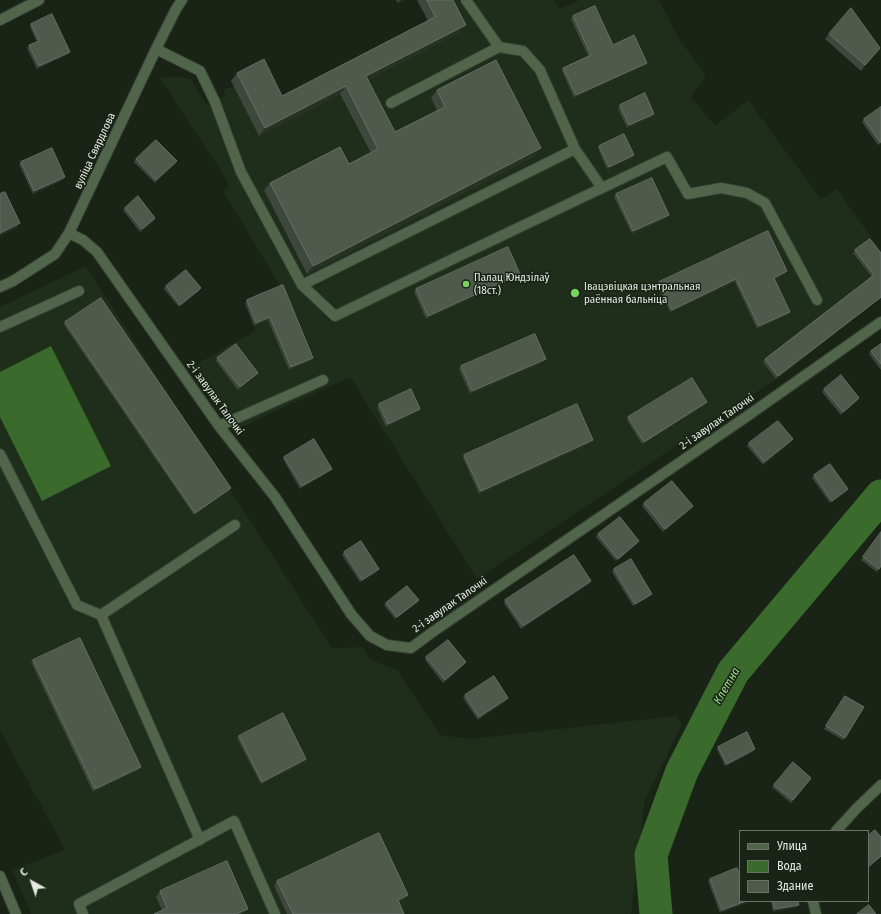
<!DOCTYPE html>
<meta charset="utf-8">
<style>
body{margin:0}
#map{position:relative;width:881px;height:914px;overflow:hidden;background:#192316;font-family:"Fira Sans Condensed",sans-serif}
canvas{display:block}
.legend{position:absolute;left:739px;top:830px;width:130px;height:72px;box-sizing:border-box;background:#192316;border:1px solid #6a7267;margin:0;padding:5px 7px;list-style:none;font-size:12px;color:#e3e9e1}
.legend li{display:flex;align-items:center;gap:8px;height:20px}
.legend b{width:20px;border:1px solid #6a7267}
.north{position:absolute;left:12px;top:862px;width:40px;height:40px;-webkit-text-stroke:3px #192316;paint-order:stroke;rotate:320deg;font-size:11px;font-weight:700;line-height:16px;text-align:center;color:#e3e9e1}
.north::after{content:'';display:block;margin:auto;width:14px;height:18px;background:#e3e9e1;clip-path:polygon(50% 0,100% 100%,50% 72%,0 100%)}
</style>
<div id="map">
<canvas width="881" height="914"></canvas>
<ul class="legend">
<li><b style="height:5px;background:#50654a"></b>Улица</li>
<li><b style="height:11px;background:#3a6a2c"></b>Вода</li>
<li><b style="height:11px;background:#4f594c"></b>Здание</li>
</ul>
<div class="north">С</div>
</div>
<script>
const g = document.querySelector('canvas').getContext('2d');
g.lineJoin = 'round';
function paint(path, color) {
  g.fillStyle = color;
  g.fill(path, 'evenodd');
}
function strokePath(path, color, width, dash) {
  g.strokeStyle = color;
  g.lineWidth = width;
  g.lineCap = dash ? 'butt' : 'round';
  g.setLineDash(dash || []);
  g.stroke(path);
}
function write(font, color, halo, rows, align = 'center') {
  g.font = font + ' "Fira Sans Condensed",sans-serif';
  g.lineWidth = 3;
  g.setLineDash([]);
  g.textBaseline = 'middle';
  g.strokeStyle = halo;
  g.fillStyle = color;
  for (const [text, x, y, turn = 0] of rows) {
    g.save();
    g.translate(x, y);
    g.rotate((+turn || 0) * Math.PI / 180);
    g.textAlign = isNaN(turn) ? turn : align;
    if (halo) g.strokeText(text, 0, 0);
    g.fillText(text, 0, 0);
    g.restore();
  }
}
paint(new Path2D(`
 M417,0h137l5,9 21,-9h79l20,39 27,36 -15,22 24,29 33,-26 73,99 16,-10 44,62v47l-105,81 -299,200 -127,-202 -113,52 -42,-64 60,-34 -1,-5 -9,-23 36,-15 -58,-97 7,-6 -70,-107 17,-2 14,3 16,27 19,-11 -3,-5 11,-4 -3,-5 27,-14 19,36 153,-79z
 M86,266l246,382 30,-1 9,13 26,10 43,65 31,4 205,-23 6,9 -37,75 -14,114h-600l-19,-44 53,-20 -65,-120v-423z`), '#1f2d1b');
paint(new Path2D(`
 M51,346l60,120 -69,35 -42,-84v-45z`), '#3a6a2c');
strokePath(new Path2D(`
 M656,914l-5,-59 31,-84 51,-99 148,-176`), '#3a6a2c', 33);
const minor = new Path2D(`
 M0,20l39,-20
 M156,49l44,22 15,31 26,70 61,113 273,-136
 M391,103l108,-56
 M602,188l65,-31 21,37 33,-6 26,5 18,10 52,97
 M69,233l14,7 14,12 122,174 56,71 76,117 19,22 17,9 24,3 23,-17 312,-214 135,-95
 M302,285l33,31 122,-59 145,-69 -27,-39 -35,-79 -17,-19 -24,-4 -33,-47
 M0,287l13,-6 42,-27 14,-21 87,-184 20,-40 6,-9
 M0,327l79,-36
 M219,426l104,-46
 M0,454l77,151 24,10
 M836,831l21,-23 24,-23
 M200,840l-99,-225 134,-90
 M0,876l16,38
 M813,901l3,13
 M83,914l-4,-10 155,-83 41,93`);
strokePath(minor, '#353f32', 12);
strokePath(minor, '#50654a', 10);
paint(new Path2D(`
 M396,0h8l-6,3z
 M417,0h36l7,32 -92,48 27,52 42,-22 -6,-12 6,-8 98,66 -228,118 -43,-84 6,-7 79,-19 22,-11 -31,-59 -81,42 -28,-55 6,-8 45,23 146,-75z
 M573,16l40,29 32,20 -71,33 -12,-27 1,-3 25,-12 -17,-37z
 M31,24l39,28 -2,2 -31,15 -10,-21 2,-3 8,-3 -7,-15z
 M829,34l51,14 -19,23 -36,-32z
 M620,105l32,12 -25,11 -9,-20z
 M864,119l17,24 -3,2 -16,-23z
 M599,146l35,9 -2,3 -25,11 -9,-21z
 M136,159l39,5 -20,19 -21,-21z
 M21,162l42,18 -30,14 -14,-30z
 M616,194l51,24 -35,16 -18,-37z
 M125,208l30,10 -1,3 -14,11 -17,-22z
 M870,239l11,59 -105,81 -13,-17 2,-3 107,-82 -19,-24 2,-3z
 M787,271l-2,3 -11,5 16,33 -2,2 -31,15 -22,-47 -65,30 -13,-27 2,-3z
 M520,274l-2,3 -92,42 -12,-27 2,-3z
 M283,285l28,76 -22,9 -21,-50 -14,6 -9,-23 2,-3z
 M166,286l33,5 -20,16 -15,-18z
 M65,322l166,166 -2,3 -35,24 -130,-190z
 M881,344v26l-12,-16 2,-3z
 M217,358l41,15 -2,2 -18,15 -22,-29z
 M544,362l-74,32 -11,-25 2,-3z
 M824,389l35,9 -2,3 -16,14 -19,-23z
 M707,402l-2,3 -63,39 -15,-24 1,-3z
 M379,404l40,7 -33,16 -9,-20z
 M791,442l-28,23 -16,-19 2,-3z
 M591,443l-112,51 -16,-36 1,-3z
 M284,457l48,12 -2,2 -30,18 -17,-30z
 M814,475l32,17 -16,11 -18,-25z
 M644,503l49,3 -2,3 -28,23 -21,-26z
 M598,534l39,10 -21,17 -20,-24z
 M344,552l35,17 -2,3 -17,10 -18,-27z
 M863,557l18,9 -4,6 -16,-12z
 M614,569l36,27 -17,10 -21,-34z
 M589,584l-68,45 -17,-26 1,-3z
 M419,600l-2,3 -22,16 -11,-14 2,-2z
 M426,657l38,8 -21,18 -18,-23z
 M33,660l106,110 -46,22 -62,-130z
 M465,695l41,6 -28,19 -15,-22z
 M845,696l19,11 -21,33 -19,-11z
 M239,736l67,23 -1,3 -44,22 -24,-46z
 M718,747l37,2 -2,3 -28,14 -8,-17z
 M810,780l-19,23 -19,-16 2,-2z
 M710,879l37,24 -27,10 -12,-32z
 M277,881l127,19 -5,2 5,12h-117l-13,-28z
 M160,891l84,23 -82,-4 -6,-13z
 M771,901h27l-1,6 -24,5z`), '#3d473b');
paint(new Path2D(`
 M400,0h4l-6,3z
 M466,25l-6,7 -99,52 5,-8z
 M880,48l-4,6 -15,17 4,-6z
 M70,52l-2,2 -31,15 2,-3z
 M647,63l-2,2 -71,33 2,-3z
 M346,86l-6,8 -81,42 6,-8z
 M654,114l-2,3 -25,11 2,-3z
 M541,148l-6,8 -228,118 6,-8z
 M634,155l-2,3 -25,11 2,-2z
 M177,161l-2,3 -20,19 1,-3z
 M65,177l-2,3 -30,14 1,-3z
 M669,215l-2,3 -35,16 1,-3z
 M155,218l-1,3 -14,11 2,-3z
 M20,223l-3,5 -17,8v-3z
 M787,271l-2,3 -13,6 2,-2z
 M520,274l-2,3 -92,42 2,-3z
 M736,279l-1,3 -65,30 2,-2z
 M201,288l-2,3 -20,16 1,-2z
 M881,297v1l-105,81 2,-3z
 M790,312l-2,2 -31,15 2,-3z
 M270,317l-2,3 -14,6 2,-3z
 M313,358l-2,3 -22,9 2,-3z
 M546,359l-2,3 -74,32 2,-3z
 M258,373l-2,2 -18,15 2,-3z
 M859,398l-2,3 -16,14 2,-3z
 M707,402l-2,3 -63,39 2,-2z
 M420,409l-1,2 -33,16 2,-3z
 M793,439l-2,3 -28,23 1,-3z
 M593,440l-2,3 -112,51 2,-3z
 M332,469l-2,2 -30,18 2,-3z
 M231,488l-2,3 -35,24 1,-2z
 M848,489l-2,3 -16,11 2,-2z
 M693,506l-2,3 -28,23 2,-3z
 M639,541l-2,3 -21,17 2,-2z
 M379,569l-2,3 -17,10 2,-2z
 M591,581l-2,3 -68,45 2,-3z
 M652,594l-2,2 -17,10 2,-2z
 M419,600l-2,3 -22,16 2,-2z
 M466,662l-2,3 -21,18 2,-3z
 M508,698l-2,3 -28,19 1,-3z
 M755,749l-2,3 -28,14 2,-2z
 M306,759l-1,3 -44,22 1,-2z
 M141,767l-2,3 -46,22 2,-3z
 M881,856v1l-13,11v-1z
 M408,895l-4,5 -10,5 4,-5z
 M746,901h2l-1,2 -27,10 2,-3z
 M799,905l-2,2 -24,5 2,-3z
 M248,909l-4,5h-8z`), '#273124');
const building = new Path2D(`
 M427,0h26l13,25 -100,51 29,56 50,-25 -8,-17 59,-30 45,88 -228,118 -43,-83 70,-36 9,17 29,-15 -32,-63 -81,42 -28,-55 27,-14 18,37 153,-79z
 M595,6l18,39 21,-10 13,28 -71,32 -13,-27 28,-13 -18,-39z
 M851,8l29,40 -15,17 -36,-31z
 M52,14l18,38 -31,14 -10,-21 10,-4 -8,-17z
 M645,93l9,21 -25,11 -9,-20z
 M881,107v35h-1l-16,-23z
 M624,134l10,21 -25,12 -10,-21z
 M156,140l21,21 -21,19 -20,-21z
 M52,148l13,29 -31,14 -13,-29z
 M652,178l17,37 -36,16 -17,-37z
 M5,192l15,31 -20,10v-39z
 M138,196l17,22 -13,11 -17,-21z
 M768,231l19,40 -13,7 16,34 -31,14 -23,-47 -64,31 -13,-28z
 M870,239l11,14v44l-103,79 -13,-17 109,-84 -19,-25z
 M508,247l12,27 -92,42 -12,-27z
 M186,270l15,18 -21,17 -14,-19z
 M283,285l30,73 -22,9 -21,-50 -14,6 -9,-23z
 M101,298l130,190 -36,25 -130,-191z
 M535,334l11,25 -74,32 -11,-25z
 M236,344l22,29 -18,14 -23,-29z
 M881,344v20l-10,-13z
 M841,375l18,23 -16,14 -19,-23z
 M692,378l15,24 -63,40 -16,-25z
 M411,389l9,20 -32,15 -9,-20z
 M577,404l16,36 -112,51 -17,-36z
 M778,421l15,18 -29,23 -15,-19z
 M314,439l18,30 -30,17 -18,-29z
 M830,464l18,25 -16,12 -18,-26z
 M672,481l21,25 -28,23 -21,-26z
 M620,517l19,24 -21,18 -20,-25z
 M881,532v34l-2,3 -16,-12z
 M361,541l18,28 -17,11 -18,-28z
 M574,555l17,26 -68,45 -18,-26z
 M631,559l21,35 -17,10 -21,-35z
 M407,586l12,14 -22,17 -11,-14z
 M80,638l61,129 -46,22 -62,-129z
 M448,640l18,22 -21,18 -19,-23z
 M494,676l14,22 -29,19 -14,-22z
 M845,696l19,11 -19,31 -19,-12z
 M283,713l23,46 -44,23 -23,-46z
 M747,732l8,17 -28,15 -9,-17z
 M793,762l18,16 -18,22 -19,-15z
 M875,830l6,7v19l-13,11v-31z
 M379,833l29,62 -10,5 6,14h-111l-16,-33z
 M227,861l21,48 -12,5h-82l13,-6 -7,-17z
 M737,868l3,8v25h6l-24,9 -12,-31z
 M773,901h25l1,4 -24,4z
 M869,905l7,9h-19z`);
paint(building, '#4f594c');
strokePath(building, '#666f64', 1);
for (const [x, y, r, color] of [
 [466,284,4,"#76d25a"],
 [575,293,5,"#76d25a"]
]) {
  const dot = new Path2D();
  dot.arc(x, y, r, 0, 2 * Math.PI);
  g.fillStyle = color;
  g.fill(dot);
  strokePath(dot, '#192316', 1.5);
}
write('11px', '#e3e9e1', '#192316', [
 ["вуліца Свярдлова",95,151,-65],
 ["2-і завулак Талочкі",215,398,54],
 ["2-і завулак Талочкі",717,422,-35],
 ["2-і завулак Талочкі",450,605,-35]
]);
write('11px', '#e3e9e1', '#192316', [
 ["Палац Юндзілаў",474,278],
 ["(18ст.)",474,291],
 ["Івацэвіцкая цэнтральная",584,287],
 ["раённая бальніца",584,300]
], 'left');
write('italic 12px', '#98dd85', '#192316', [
 ["Клетна",727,686,-60]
]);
</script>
